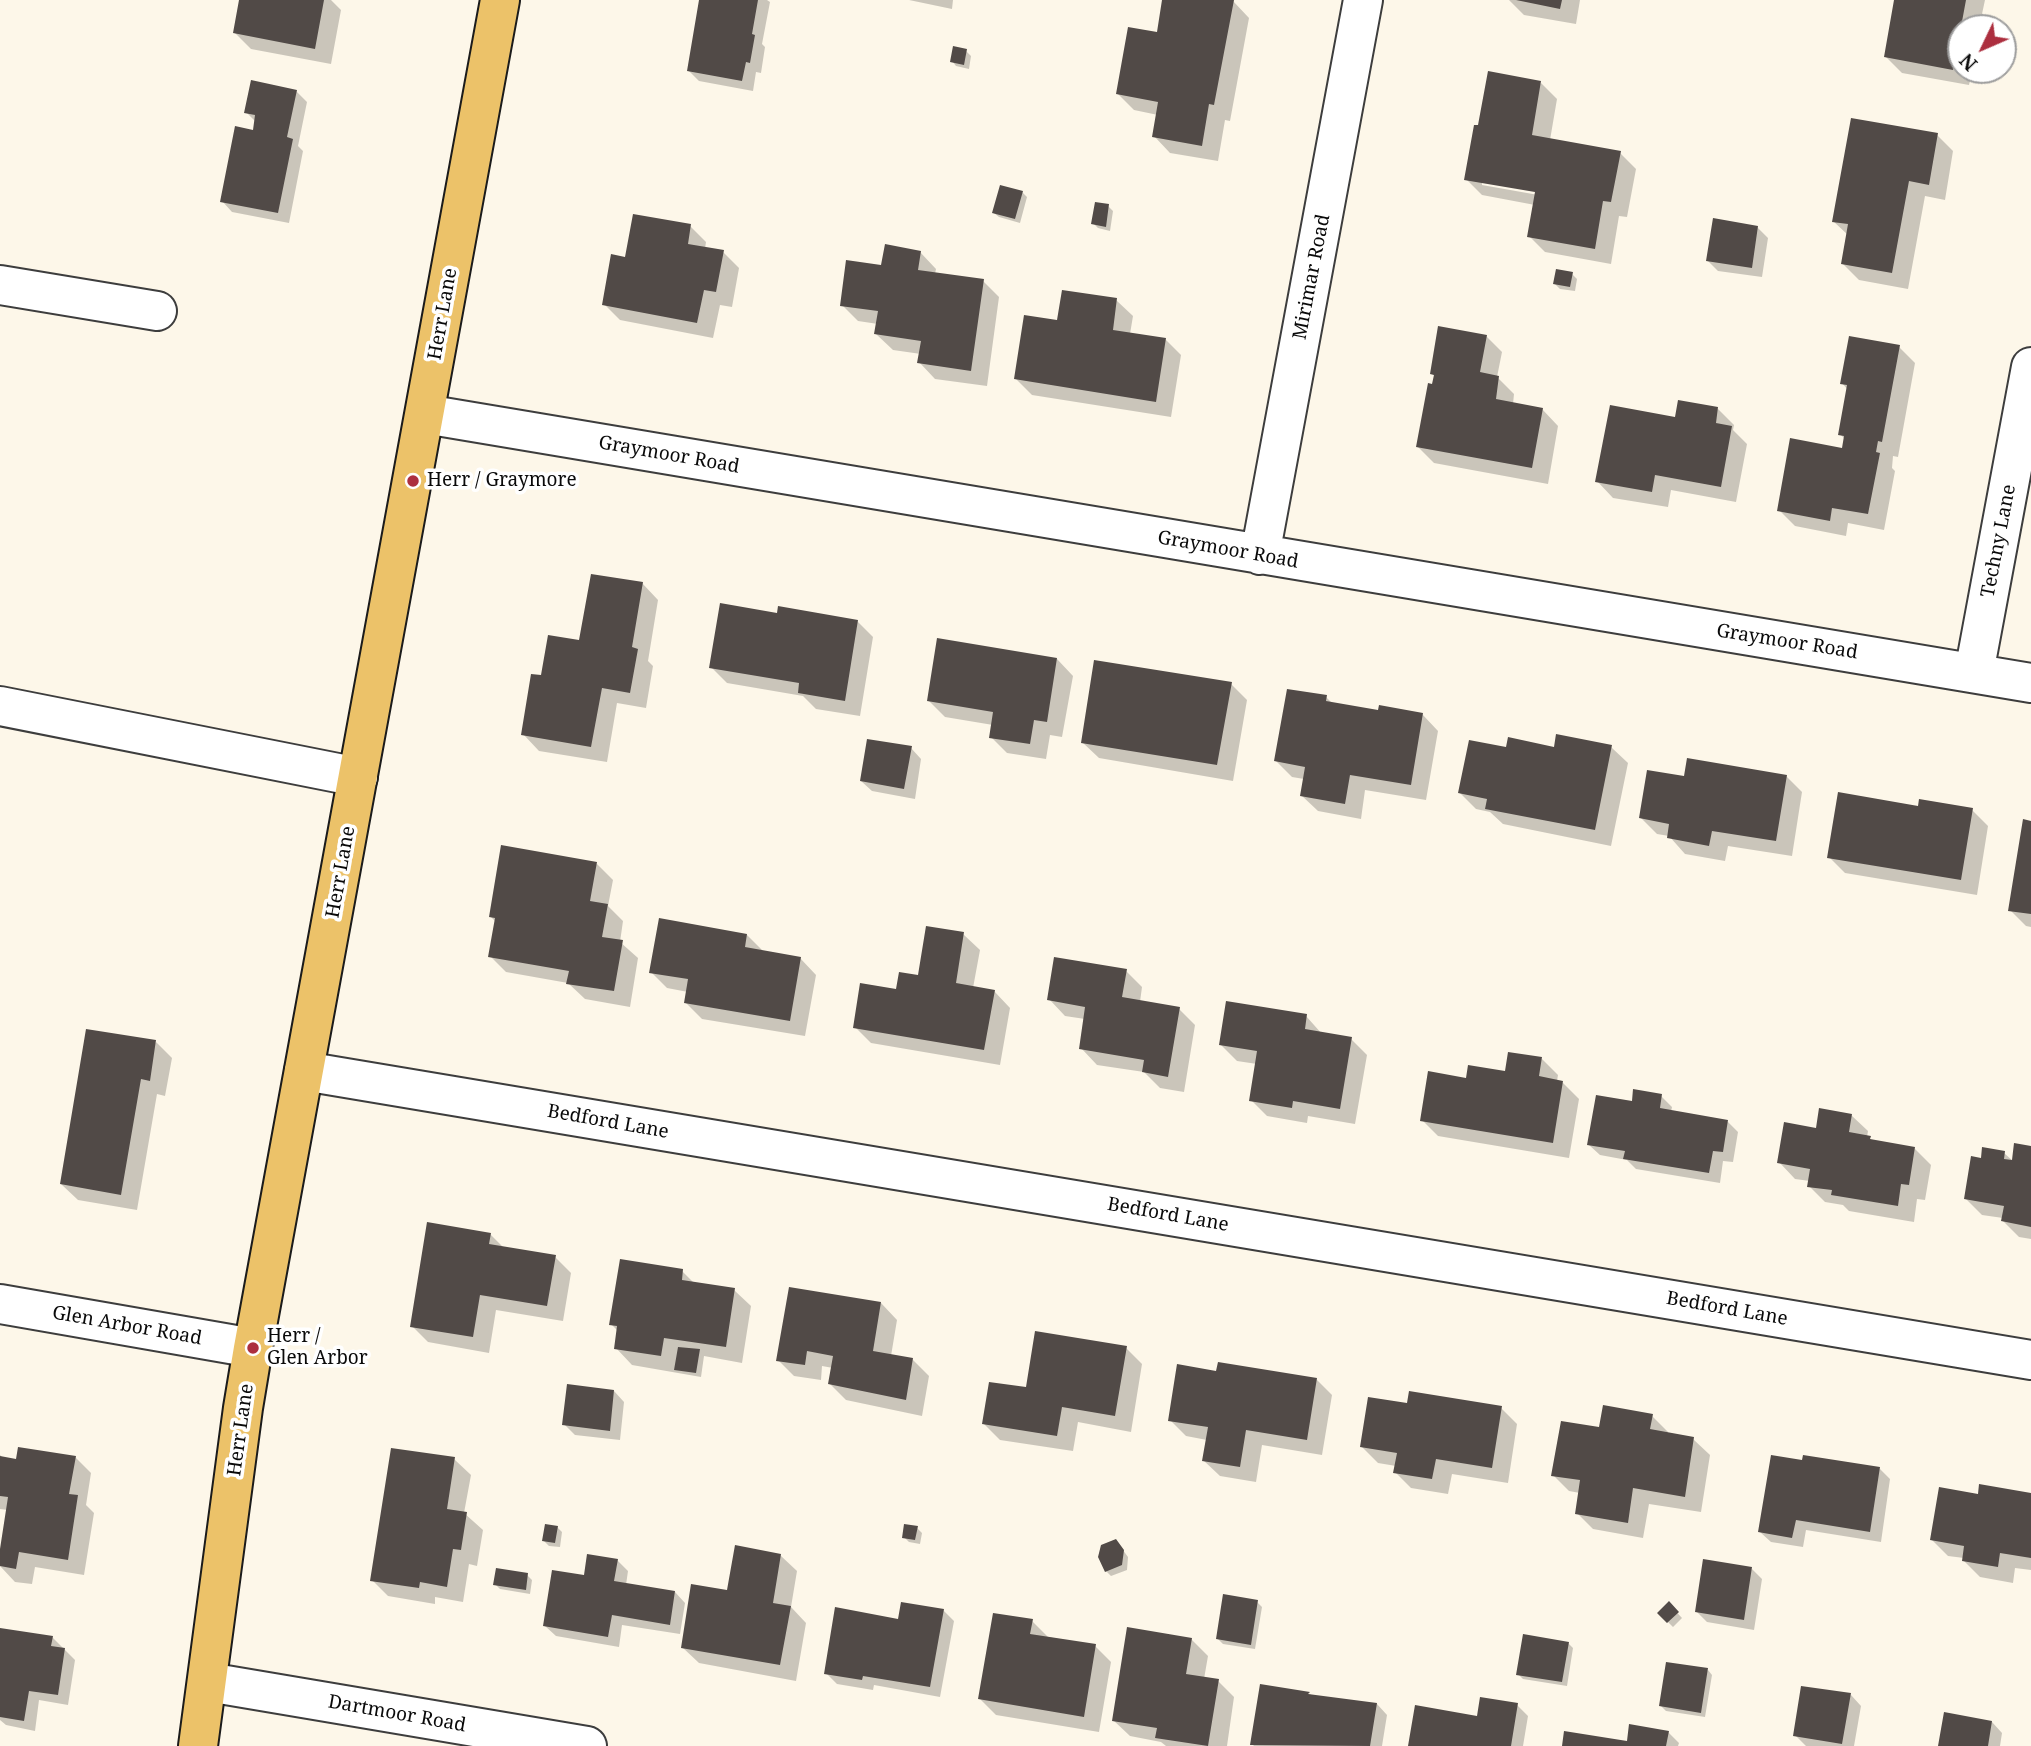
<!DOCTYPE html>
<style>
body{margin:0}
#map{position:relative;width:2031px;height:1746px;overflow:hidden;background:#fdf7e9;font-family:"Noto Serif",serif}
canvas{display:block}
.north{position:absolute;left:1947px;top:14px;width:70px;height:70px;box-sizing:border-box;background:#fff;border:2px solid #9d9d9d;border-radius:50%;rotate:226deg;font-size:19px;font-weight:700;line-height:28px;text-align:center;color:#0a0a0a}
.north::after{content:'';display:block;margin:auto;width:24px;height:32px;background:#ac2f3f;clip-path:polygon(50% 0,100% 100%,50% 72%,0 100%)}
</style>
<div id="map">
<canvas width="2031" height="1746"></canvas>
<div class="north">N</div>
</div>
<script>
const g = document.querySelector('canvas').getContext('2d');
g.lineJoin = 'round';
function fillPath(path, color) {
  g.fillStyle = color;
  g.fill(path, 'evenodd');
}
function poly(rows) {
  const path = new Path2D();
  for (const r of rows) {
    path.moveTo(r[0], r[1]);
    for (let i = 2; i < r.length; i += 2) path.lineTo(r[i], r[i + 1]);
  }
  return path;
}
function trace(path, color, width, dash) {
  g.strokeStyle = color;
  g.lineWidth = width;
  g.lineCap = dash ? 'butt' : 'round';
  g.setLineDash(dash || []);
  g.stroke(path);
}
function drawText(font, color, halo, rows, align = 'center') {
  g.font = font + ' "Noto Serif",serif';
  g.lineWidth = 7;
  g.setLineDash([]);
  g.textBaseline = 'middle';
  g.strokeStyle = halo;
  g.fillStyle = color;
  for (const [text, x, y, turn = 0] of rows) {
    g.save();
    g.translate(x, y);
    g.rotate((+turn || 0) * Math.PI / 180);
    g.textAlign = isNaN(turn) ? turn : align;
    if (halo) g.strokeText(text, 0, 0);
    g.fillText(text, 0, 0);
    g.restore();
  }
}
fillPath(poly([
 [241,0,331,0,341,10,331,64,251,49,235,33],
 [701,0,767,0,770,2,762,44,765,47,761,73,756,72,753,91,699,81,689,71],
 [909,0,953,0,952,9],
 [1164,0,1233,1,1249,18,1230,121,1225,120,1218,161,1170,153,1154,136,1158,115,1134,110,1118,94,1158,34],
 [1509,0,1580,0,1576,24,1524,15],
 [1896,0,1985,0,1979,28,1961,28,1961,70,1972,70,1969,85,1902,73,1886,57],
 [966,51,971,56,969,69,956,66,952,61],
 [1541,83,1557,99,1550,140,1620,153,1636,169,1627,217,1619,216,1611,264,1545,252,1529,236,1535,205,1482,195,1466,179],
 [1482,181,1544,192,1544,196,1482,185],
 [296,91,307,102,298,146,303,151,289,223,232,212,222,201,254,132,256,122,246,112],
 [1937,135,1953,151,1945,200,1925,196,1908,289,1859,280,1842,263,1848,235,1833,221],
 [1022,192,1027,197,1020,223,999,217,994,213],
 [1108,206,1113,211,1110,231,1098,228,1093,223],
 [690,226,706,242,705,249,723,252,739,268,732,307,720,305,713,338,620,320,604,304,627,259],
 [1757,227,1768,238,1762,277,1718,271,1708,261],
 [920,252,936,269,935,274,983,281,999,297,987,386,935,379,919,362,921,354,893,350,876,334,878,324,858,321,842,305],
 [1572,274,1577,279,1575,291,1560,289,1555,284],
 [1116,300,1133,316,1130,334,1165,339,1181,355,1171,417,1032,395,1016,379,1059,322],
 [1486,336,1502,352,1497,377,1514,394,1513,404,1542,409,1558,426,1548,484,1434,463,1418,447,1435,377,1432,373],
 [1899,347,1915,363,1898,457,1893,456,1892,468,1895,471,1884,530,1848,523,1846,536,1795,526,1779,510,1843,450,1845,439,1840,434,1848,390,1842,383],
 [1718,409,1734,425,1733,430,1747,444,1736,502,1671,490,1668,507,1613,498,1597,481,1676,419],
 [642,583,658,600,648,661,653,666,646,708,617,703,607,762,539,751,523,734,543,677],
 [778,615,857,621,873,637,860,716,816,709,803,696,727,683,711,667],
 [1057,659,1073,676,1062,737,1050,735,1046,759,1007,753,991,737,993,725,945,717,929,701],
 [1231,684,1247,700,1233,781,1099,758,1082,742],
 [1326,697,1333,704,1380,712,1422,714,1438,731,1426,800,1365,790,1361,819,1318,811,1301,795,1304,779,1292,777,1276,761],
 [1611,747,1628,763,1611,846,1503,824,1490,812,1476,809,1460,793,1508,749],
 [911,748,921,759,915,799,872,791,861,781],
 [1786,776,1802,792,1792,856,1728,846,1725,861,1685,854,1669,836,1657,834,1641,818,1686,778],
 [1919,808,1972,810,1988,826,1977,895,1845,873,1829,857],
 [2031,822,2031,927,2026,926,2010,910],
 [597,864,613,880,608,906,623,921,620,942,638,958,630,1007,585,999,568,983,506,972,490,956,496,922,491,917],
 [963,934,980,950,973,988,994,991,1010,1008,1000,1065,871,1043,855,1027,897,991,920,978],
 [747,935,764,952,800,958,816,975,805,1036,702,1019,686,1003,688,992,667,988,651,972],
 [1126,971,1142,987,1140,1002,1179,1009,1195,1025,1184,1092,1160,1088,1144,1072,1097,1065,1081,1048,1085,1019,1065,1016,1049,999],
 [1306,1016,1322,1034,1351,1039,1367,1055,1355,1124,1308,1116,1307,1123,1267,1116,1251,1100,1257,1064,1237,1061,1221,1045],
 [156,1042,172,1058,165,1096,157,1094,137,1210,78,1200,61,1184],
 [1542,1059,1558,1075,1557,1081,1563,1083,1579,1099,1569,1158,1438,1136,1422,1120,1467,1080,1506,1073],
 [1661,1096,1672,1107,1671,1112,1728,1122,1738,1132,1733,1162,1723,1161,1720,1183,1636,1169,1627,1160,1600,1155,1589,1145,1633,1103],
 [1851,1115,1868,1131,1867,1137,1874,1142,1914,1148,1931,1165,1925,1200,1917,1199,1914,1222,1849,1211,1843,1205,1825,1202,1809,1186,1810,1181,1795,1179,1779,1162,1817,1130],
 [2031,1148,2031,1239,2019,1237,2003,1221,2003,1218,1982,1215,1966,1199,1982,1160,2004,1153,2013,1161],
 [490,1234,504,1248,555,1257,571,1273,563,1321,496,1310,489,1353,428,1342,412,1326],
 [682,1271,695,1284,734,1290,751,1306,742,1363,704,1356,701,1377,632,1365,616,1348,618,1331,611,1324],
 [881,1303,897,1320,891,1356,912,1359,929,1376,922,1416,846,1400,830,1384,833,1368,822,1366,821,1380,794,1376,778,1360],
 [1126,1348,1142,1364,1131,1432,1078,1422,1073,1451,1000,1440,984,1424,1027,1389],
 [1217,1373,1316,1379,1332,1395,1322,1455,1262,1445,1256,1482,1220,1476,1203,1460,1207,1440,1186,1436,1170,1420],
 [614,1391,624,1402,620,1440,575,1435,564,1424],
 [1409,1405,1501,1408,1517,1424,1508,1483,1452,1474,1448,1494,1411,1488,1395,1472,1396,1466,1378,1463,1362,1447],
 [1652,1416,1668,1432,1668,1434,1693,1439,1710,1455,1701,1512,1649,1504,1643,1538,1593,1529,1577,1513,1580,1493,1569,1491,1553,1475,1600,1429],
 [0,1455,3,1458,17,1460,75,1457,91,1473,86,1505,94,1513,84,1575,35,1567,32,1584,15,1582,0,1566,8,1510,0,1509],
 [454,1459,471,1475,464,1513,483,1530,477,1566,469,1564,463,1602,435,1597,435,1604,388,1596,372,1580],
 [1880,1469,1890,1479,1881,1542,1806,1530,1803,1547,1771,1542,1760,1532],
 [2031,1494,2031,1570,2015,1568,2013,1583,1980,1577,1964,1561,1964,1558,1948,1556,1932,1540,1979,1496],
 [557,1527,562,1532,560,1547,549,1546,544,1541],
 [917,1528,922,1533,920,1544,909,1542,904,1537],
 [1120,1546,1128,1557,1127,1570,1111,1576,1106,1571],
 [780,1555,797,1571,791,1607,806,1623,796,1681,699,1663,682,1647,729,1592],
 [617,1560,628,1571,626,1585,675,1592,685,1603,680,1634,622,1625,619,1647,556,1636,545,1626,586,1577],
 [1752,1569,1762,1579,1754,1630,1707,1622,1697,1612],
 [527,1575,532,1580,530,1594,500,1589,495,1584],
 [1257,1602,1262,1607,1255,1649,1223,1644,1218,1639],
 [1669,1604,1682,1618,1673,1627,1659,1613],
 [943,1610,954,1621,940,1697,874,1685,873,1690,837,1684,826,1673,900,1621],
 [1032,1621,1048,1637,1095,1646,1111,1662,1099,1732,996,1715,980,1699],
 [0,1629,52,1637,75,1660,68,1705,39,1700,35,1731,6,1725,0,1720],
 [1191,1639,1208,1656,1204,1679,1218,1681,1234,1697,1227,1746,1166,1746,1161,1742,1130,1736,1113,1720],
 [1568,1643,1573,1648,1567,1686,1523,1679,1518,1674],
 [1708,1670,1712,1675,1705,1717,1666,1711,1661,1706],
 [1261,1686,1310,1694,1312,1696,1377,1704,1387,1715,1382,1746,1254,1746,1252,1744],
 [1851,1695,1861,1706,1854,1746,1806,1746,1795,1735],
 [1517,1705,1528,1716,1523,1746,1410,1746],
 [1992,1722,2002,1733,2000,1746,1940,1746],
 [1668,1732,1679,1743,1678,1746,1564,1746,1628,1743]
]), '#0003');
fillPath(poly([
 [239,0,324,0,315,49,233,33],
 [699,0,758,0,752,34,755,35,750,63,746,62,742,81,687,71],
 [1162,0,1234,0,1214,105,1209,104,1202,146,1152,137,1158,102,1116,94,1128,27,1157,32],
 [1516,0,1562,0,1560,9],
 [1894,0,1966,0,1953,70,1884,57],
 [953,46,967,49,964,65,950,62],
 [1488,71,1541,81,1532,135,1621,151,1611,202,1603,201,1595,249,1527,237,1535,192,1464,180,1474,125,1478,125],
 [251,80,297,90,287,137,293,139,278,213,220,202,235,126,253,130,255,115,244,113],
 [1851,118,1938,133,1929,185,1909,181,1892,273,1841,264,1848,224,1832,222],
 [1000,185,1023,191,1015,219,992,213],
 [1095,202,1109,204,1106,227,1091,224],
 [633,214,691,224,688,244,724,250,716,292,704,290,697,323,602,305,611,254,625,257],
 [1713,218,1758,226,1752,268,1706,261],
 [885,244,921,251,918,270,984,279,971,371,917,363,921,341,874,334,878,311,840,306,846,260,881,265],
 [1556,269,1573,272,1570,287,1553,284],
 [1062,290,1117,298,1113,330,1166,338,1156,402,1014,379,1024,315,1057,320],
 [1438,326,1487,335,1480,372,1499,376,1496,399,1543,408,1532,468,1416,447,1428,383,1432,384,1434,375,1430,374],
 [1849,336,1900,345,1882,442,1878,441,1876,452,1880,453,1868,514,1832,508,1830,521,1777,511,1790,438,1842,448,1844,436,1838,435,1847,385,1840,384],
 [1678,400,1718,407,1716,423,1732,426,1721,487,1655,475,1652,492,1595,482,1610,405,1675,417],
 [591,574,643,582,632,647,638,649,630,693,602,688,591,747,521,735,531,674,541,675,548,635,579,640],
 [720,603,777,613,778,606,858,620,845,701,798,693,799,683,709,668],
 [937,638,1057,658,1047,722,1034,720,1030,744,989,738,993,712,927,701],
 [1094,660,1232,682,1217,765,1081,743],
 [1287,689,1327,695,1326,701,1378,710,1379,705,1423,713,1411,785,1350,775,1345,804,1300,796,1305,767,1274,761],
 [1556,734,1612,745,1595,830,1485,809,1487,799,1458,793,1469,740,1506,747,1508,737,1554,747],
 [867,739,912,746,904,789,860,781],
 [1687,758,1787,775,1776,841,1712,831,1709,846,1667,838,1669,824,1639,818,1647,770,1684,776],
 [1838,792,1918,806,1919,799,1973,808,1961,880,1827,858],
 [2023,819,2031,821,2031,914,2008,911],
 [501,845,597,862,590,901,608,904,602,937,623,940,614,991,566,984,569,971,488,957,495,918,489,917],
 [659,918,747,934,745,947,801,957,790,1021,684,1003,688,979,649,973],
 [926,926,964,932,956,983,995,990,984,1050,853,1028,860,983,896,989,899,972,918,975],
 [1054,957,1127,969,1122,997,1180,1007,1168,1077,1142,1072,1144,1060,1079,1049,1085,1007,1047,1000],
 [1226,1001,1307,1014,1305,1029,1352,1037,1340,1109,1293,1101,1292,1108,1249,1101,1257,1051,1219,1045],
 [86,1029,156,1040,150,1081,141,1079,121,1195,60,1184],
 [1508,1052,1542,1057,1539,1076,1563,1081,1553,1143,1420,1121,1428,1071,1466,1078,1468,1065,1505,1071],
 [1633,1089,1662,1094,1660,1108,1728,1120,1723,1152,1713,1151,1709,1173,1623,1159,1625,1151,1587,1145,1596,1095,1632,1101],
 [1819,1108,1852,1114,1849,1132,1871,1136,1870,1139,1915,1147,1909,1185,1901,1184,1898,1206,1831,1195,1832,1190,1807,1187,1810,1169,1777,1163,1784,1122,1816,1128],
 [2014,1143,2031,1146,2031,1227,2001,1221,2004,1206,1964,1199,1971,1156,1981,1158,1982,1147,2005,1151,2004,1159,2012,1160],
 [427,1222,491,1233,489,1244,556,1255,547,1306,480,1295,473,1337,410,1327],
 [620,1259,683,1269,682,1280,735,1288,726,1347,664,1338,661,1356,614,1349,617,1326,609,1325],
 [789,1287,881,1302,873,1351,913,1358,906,1400,828,1384,833,1356,807,1351,805,1365,776,1361],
 [1035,1331,1127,1346,1115,1416,1062,1407,1057,1436,982,1424,989,1382,1026,1387],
 [678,1347,700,1349,696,1373,674,1370],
 [1218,1362,1317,1378,1307,1440,1246,1430,1240,1467,1202,1461,1208,1427,1168,1421,1177,1364,1216,1371],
 [567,1384,614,1390,610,1431,562,1425],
 [1409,1391,1502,1406,1492,1468,1436,1459,1432,1479,1393,1473,1397,1453,1360,1447,1368,1397,1407,1403],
 [1603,1405,1653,1414,1650,1429,1694,1437,1685,1497,1633,1488,1628,1523,1575,1514,1580,1480,1551,1476,1561,1421,1599,1427],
 [18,1447,76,1456,69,1494,78,1495,68,1560,19,1552,16,1569,0,1566,0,1549,8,1497,0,1496,0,1456,16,1459],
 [391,1448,455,1457,447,1509,467,1512,461,1550,453,1549,447,1587,420,1582,419,1588,370,1581],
 [1771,1455,1802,1460,1803,1455,1880,1467,1870,1532,1796,1520,1792,1538,1758,1532],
 [1979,1484,2031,1493,2031,1558,2000,1553,1998,1567,1962,1561,1964,1546,1930,1540,1939,1487,1978,1494],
 [545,1524,558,1526,555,1543,542,1541],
 [904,1524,918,1526,915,1540,902,1538],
 [1116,1539,1124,1550,1122,1565,1105,1572,1098,1557,1101,1545],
 [735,1545,781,1554,773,1603,791,1606,780,1665,681,1648,691,1584,727,1590],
 [587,1554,618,1559,614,1581,675,1591,670,1625,612,1615,608,1637,543,1626,552,1570,584,1575],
 [1703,1559,1752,1567,1744,1620,1695,1612],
 [496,1568,528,1573,526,1590,493,1585],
 [1223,1594,1258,1600,1251,1645,1216,1639],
 [1669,1601,1679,1612,1667,1623,1657,1613],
 [901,1602,944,1609,930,1687,863,1676,862,1680,824,1674,835,1607,898,1619],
 [993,1613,1033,1619,1030,1634,1096,1644,1084,1717,978,1699],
 [1127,1627,1192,1638,1186,1674,1219,1679,1208,1746,1155,1738,1157,1728,1112,1721],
 [0,1628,53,1636,51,1646,65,1648,58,1695,29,1691,24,1721,0,1717],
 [1523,1634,1569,1642,1562,1682,1516,1675],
 [1666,1662,1708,1668,1701,1713,1659,1706],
 [1260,1684,1310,1692,1308,1694,1377,1703,1370,1746,1250,1745],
 [1801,1686,1851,1693,1842,1744,1793,1736],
 [1480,1697,1518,1703,1511,1746,1408,1746,1415,1705,1477,1716],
 [1944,1712,1992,1721,1988,1746,1938,1746],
 [1629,1724,1669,1731,1666,1746,1562,1746,1564,1731,1627,1741]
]), '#514a47');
const minor = poly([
 [0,285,157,311],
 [425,414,2031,683],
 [1260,555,1363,0],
 [1974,673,2031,367],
 [0,706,358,777],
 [304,1071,2031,1360],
 [0,1304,253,1348],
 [208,1682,587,1746]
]);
const major = poly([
 [198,1746,243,1408,253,1348,500,0]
]);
trace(minor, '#3d3d3d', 42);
trace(major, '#1b1b1b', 42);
trace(minor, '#fff', 38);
trace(major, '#ecc269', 38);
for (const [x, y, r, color] of [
 [413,481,7,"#ac2f3f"],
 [253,1348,7,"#ac2f3f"]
]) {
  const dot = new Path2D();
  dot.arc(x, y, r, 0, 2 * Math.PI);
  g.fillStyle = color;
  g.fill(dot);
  trace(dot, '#fff', 2.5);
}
drawText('19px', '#0a0a0a', '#fff', [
 ["Mirimar Road",1312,277,-79],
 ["Herr Lane",443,314,-80],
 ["Graymoor Road",669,455,10],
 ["Techny Lane",1999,541,-79],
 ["Graymoor Road",1228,550,10],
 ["Graymoor Road",1787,642,9],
 ["Herr Lane",341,872,-80],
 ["Bedford Lane",608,1122,10],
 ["Bedford Lane",1168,1215,10],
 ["Bedford Lane",1727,1309,10],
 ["Glen Arbor Road",127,1326,10],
 ["Herr Lane",241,1430,-82],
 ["Dartmoor Road",397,1714,10]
]);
drawText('19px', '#0a0a0a', '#fff', [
 ["Herr / Graymore",427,481],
 ["Herr /",267,1337],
 ["Glen Arbor",267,1359]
], 'left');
</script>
